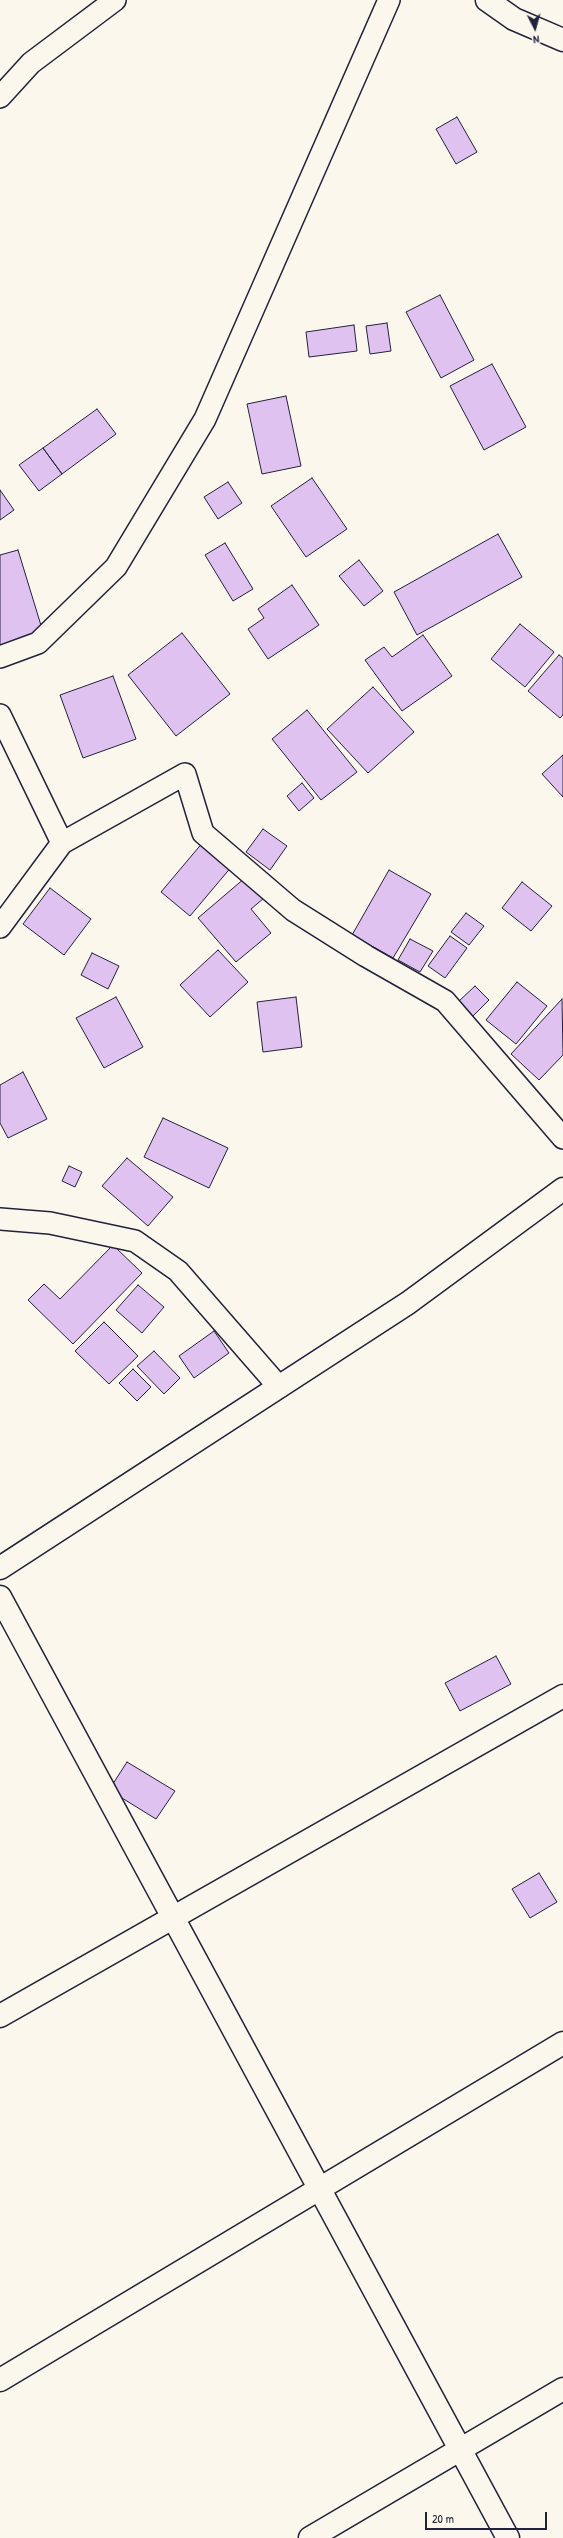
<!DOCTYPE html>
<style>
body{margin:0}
#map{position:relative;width:563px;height:2538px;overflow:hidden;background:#fbf7ec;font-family:"Patrick Hand",sans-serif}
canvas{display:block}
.north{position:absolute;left:515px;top:8px;width:40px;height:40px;-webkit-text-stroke:3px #fbf7ec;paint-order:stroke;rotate:174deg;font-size:11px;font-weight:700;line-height:16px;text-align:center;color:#22223b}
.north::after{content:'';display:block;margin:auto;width:14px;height:18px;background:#22223b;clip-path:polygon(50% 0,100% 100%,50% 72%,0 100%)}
.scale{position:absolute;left:425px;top:2512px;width:122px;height:18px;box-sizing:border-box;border:2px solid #22223b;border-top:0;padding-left:5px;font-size:12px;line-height:14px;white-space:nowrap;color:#22223b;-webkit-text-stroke:3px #fbf7ec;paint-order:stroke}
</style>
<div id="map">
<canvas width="563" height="2538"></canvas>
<div class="north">N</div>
<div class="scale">20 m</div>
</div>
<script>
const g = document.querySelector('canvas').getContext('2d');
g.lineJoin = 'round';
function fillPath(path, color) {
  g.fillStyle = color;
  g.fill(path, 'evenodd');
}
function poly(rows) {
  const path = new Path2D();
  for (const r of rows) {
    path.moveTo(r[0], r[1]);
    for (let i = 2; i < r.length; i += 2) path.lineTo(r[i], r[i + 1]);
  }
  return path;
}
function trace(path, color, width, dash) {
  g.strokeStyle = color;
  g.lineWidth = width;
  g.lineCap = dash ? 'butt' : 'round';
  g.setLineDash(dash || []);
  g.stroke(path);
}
const building = poly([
 [457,117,477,152,456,164,436,129,457,117],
 [440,295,474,360,441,378,406,312,440,295],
 [387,323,391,351,370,354,366,326,387,323],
 [354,325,357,351,309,357,306,332,354,325],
 [492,364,526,427,484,450,450,386,492,364],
 [286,396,301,466,262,474,247,404,286,396],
 [97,409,116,434,62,474,43,448,97,409],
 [43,448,62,474,39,491,19,465,43,448],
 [312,478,347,529,306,557,271,506,312,478],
 [228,482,242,503,218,519,204,497,228,482],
 [0,490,14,510,0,520,0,490],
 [498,534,522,577,417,635,394,592,498,534],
 [225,543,253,589,233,601,205,555,225,543],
 [18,550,43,632,0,645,0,555,18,550],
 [359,560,383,591,364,606,339,576,359,560],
 [292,585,319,625,268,659,248,629,264,618,258,609,292,585],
 [520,624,554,652,525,687,491,659,520,624],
 [182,633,230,694,176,736,128,675,182,633],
 [423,635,452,676,402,711,365,660,384,647,392,657,423,635],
 [559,655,563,658,563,715,560,718,528,691,559,655],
 [113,676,136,739,83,758,60,695,113,676],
 [373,687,414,732,368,773,327,729,373,687],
 [307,710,357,772,321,800,272,739,307,710],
 [563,755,563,797,542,774,563,755],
 [302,783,314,798,299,811,287,796,302,783],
 [263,829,287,846,270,870,246,852,263,829],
 [209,835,238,859,190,916,161,892,209,835],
 [389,870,431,894,393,958,352,935,389,870],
 [252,872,270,893,251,909,271,933,236,962,198,918,252,872],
 [522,882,552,906,531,931,502,908,522,882],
 [50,888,91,919,64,955,23,924,50,888],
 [466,913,484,926,469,945,451,932,466,913],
 [450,936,467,948,445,978,428,966,450,936],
 [410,939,433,951,420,972,398,960,410,939],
 [218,950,248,982,210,1017,180,985,218,950],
 [92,953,119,966,108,989,81,975,92,953],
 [517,982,547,1006,516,1044,486,1020,517,982],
 [475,986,489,1000,472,1017,458,1002,475,986],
 [116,997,143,1047,104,1068,76,1018,116,997],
 [296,997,302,1047,263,1052,257,1002,296,997],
 [562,999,563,1055,539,1080,511,1054,562,999],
 [23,1072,47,1119,8,1138,0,1123,0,1085,23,1072],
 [163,1118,228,1148,209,1188,144,1157,163,1118],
 [127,1158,173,1197,148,1226,102,1186,127,1158],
 [69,1166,82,1172,75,1187,62,1181,69,1166],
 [113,1245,142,1273,73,1344,28,1300,44,1284,60,1299,113,1245],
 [138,1285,164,1307,142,1333,116,1310,138,1285],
 [104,1322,138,1356,109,1384,75,1351,104,1322],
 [214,1331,229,1353,194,1378,179,1356,214,1331],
 [154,1351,180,1378,164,1394,137,1366,154,1351],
 [133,1369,151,1387,137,1401,119,1383,133,1369],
 [496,1656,511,1684,460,1711,445,1683,496,1656],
 [127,1762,175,1791,156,1819,109,1790,127,1762],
 [539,1873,557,1902,530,1918,512,1889,539,1873]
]);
fillPath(building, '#e0c2f0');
trace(building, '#22223b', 1);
const service = poly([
 [0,97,31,63,115,0],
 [0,657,38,643,116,567,205,419,389,0],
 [0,715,62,843],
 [0,927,62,843,185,774,203,833,293,910,366,956,445,1001,563,1138],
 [0,1219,50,1223,135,1241,178,1271,279,1387]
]);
const minor = poly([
 [487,0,514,19,563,40],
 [0,1568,408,1303,563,1189],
 [0,1597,508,2538],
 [0,2016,563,1696],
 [0,2380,563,2043],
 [310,2538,563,2389]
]);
trace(service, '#22223b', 24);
trace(minor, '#22223b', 25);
trace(service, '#fbf7ec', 21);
trace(minor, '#fbf7ec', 22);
</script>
